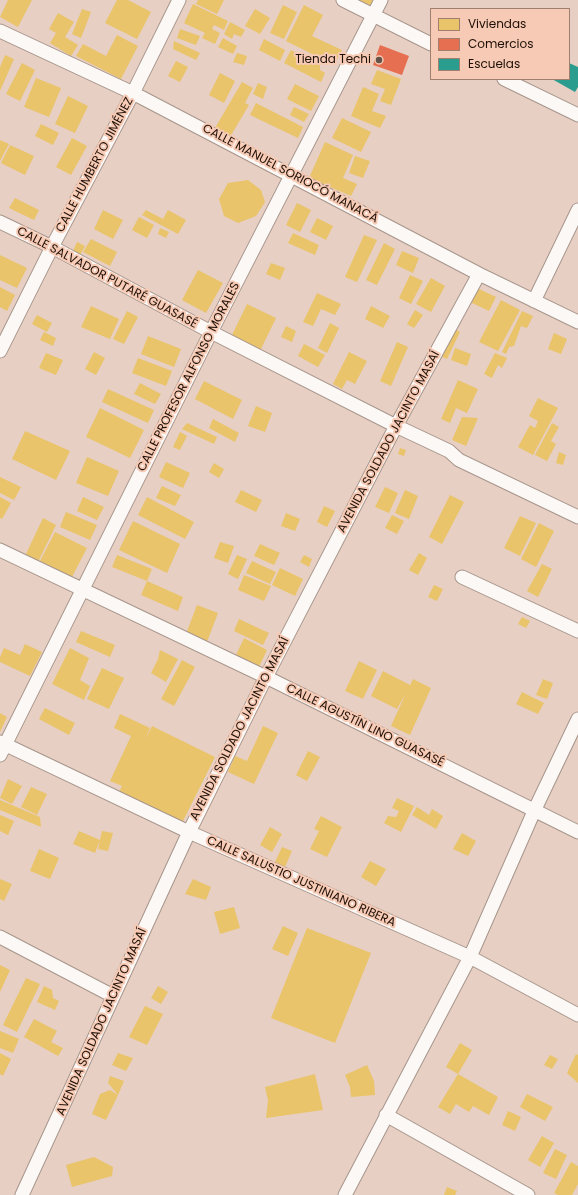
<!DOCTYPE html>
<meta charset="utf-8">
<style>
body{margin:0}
#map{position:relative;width:578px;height:1195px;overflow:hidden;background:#e7cfc3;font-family:Poppins,sans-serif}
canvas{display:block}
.legend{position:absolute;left:430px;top:8px;width:140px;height:72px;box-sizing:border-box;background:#f6cab4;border:1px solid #a07f6f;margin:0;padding:5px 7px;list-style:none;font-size:12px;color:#1e0f07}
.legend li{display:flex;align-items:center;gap:8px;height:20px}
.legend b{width:20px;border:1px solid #a07f6f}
</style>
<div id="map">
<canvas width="578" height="1195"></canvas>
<ul class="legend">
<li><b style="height:11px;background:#e9c46a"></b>Viviendas</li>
<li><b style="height:11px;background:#e76f51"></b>Comercios</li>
<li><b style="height:11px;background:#2a9d8f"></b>Escuelas</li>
</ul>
</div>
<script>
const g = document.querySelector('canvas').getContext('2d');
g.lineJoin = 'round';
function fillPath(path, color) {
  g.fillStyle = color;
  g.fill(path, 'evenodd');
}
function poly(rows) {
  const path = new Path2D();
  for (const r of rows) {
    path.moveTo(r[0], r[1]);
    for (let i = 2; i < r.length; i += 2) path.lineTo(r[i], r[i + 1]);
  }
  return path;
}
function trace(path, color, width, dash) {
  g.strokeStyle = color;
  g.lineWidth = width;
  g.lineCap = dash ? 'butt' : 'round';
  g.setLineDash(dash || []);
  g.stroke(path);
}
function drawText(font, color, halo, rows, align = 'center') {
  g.font = font + ' Poppins,sans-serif';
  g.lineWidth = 4;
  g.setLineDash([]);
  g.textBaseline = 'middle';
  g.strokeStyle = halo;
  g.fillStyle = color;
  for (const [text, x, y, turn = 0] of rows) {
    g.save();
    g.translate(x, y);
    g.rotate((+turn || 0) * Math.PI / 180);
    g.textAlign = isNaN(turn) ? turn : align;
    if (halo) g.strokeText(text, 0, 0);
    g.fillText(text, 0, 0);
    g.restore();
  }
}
fillPath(poly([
 [8,0,32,0,18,27,0,17],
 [117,0,128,0,151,12,137,39,105,23],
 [198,0,224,0,217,14,196,4],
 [351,0,378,0,372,10],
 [193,4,228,21,224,30,214,25,212,29,220,33,215,44,202,38,205,33,184,23],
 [283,5,297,12,284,39,270,33],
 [304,5,323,15,312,36,342,50,334,65,286,41],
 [82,9,91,12,81,38,72,34],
 [255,9,270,18,260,34,245,26],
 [58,13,74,22,65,37,78,45,71,56,50,43,56,33,49,29],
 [230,22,245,30,241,37,234,34,232,39,224,34],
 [180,29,200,36,196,45,177,38],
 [117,35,138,46,121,79,76,56,83,44,106,56],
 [223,38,237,46,233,54,218,47],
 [264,39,285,50,280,61,259,50],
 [174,41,200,53,196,60,173,49],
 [291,50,320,65,320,70,325,73,321,82,284,63],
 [237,53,247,56,244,65,233,62],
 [5,55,14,59,0,91,0,67],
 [176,61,188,67,180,82,168,76],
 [22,63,35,70,20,101,6,94],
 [377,70,401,79,391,105,380,101,385,89,371,84],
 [220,73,235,81,224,103,209,95],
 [36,78,61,88,49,117,24,107],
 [242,82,253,88,245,103,249,105,230,137,215,128],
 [258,83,267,87,263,99,253,94],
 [295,84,319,96,311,111,287,99],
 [363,87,379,94,372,111,386,116,380,128,351,116],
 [68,96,88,106,75,133,55,124],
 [256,103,303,127,298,138,250,115],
 [294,107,309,114,304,122,290,115],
 [342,118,371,132,361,152,332,138],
 [41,124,59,133,53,145,35,136],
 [72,138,87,146,71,175,56,167],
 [0,140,9,144,0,161],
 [325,142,353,155,343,178,357,184,351,196,309,178],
 [10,145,34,156,25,175,1,163],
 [355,156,370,161,363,178,349,173],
 [248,180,261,190,265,202,256,216,238,223,224,216,219,199,228,183],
 [15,198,39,210,34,220,9,208],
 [297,203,311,210,300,232,286,225],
 [103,210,123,220,113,239,94,229],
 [146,210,163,219,168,210,186,220,178,234,142,215],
 [139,217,154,225,147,238,132,230],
 [317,218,333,226,326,240,310,232],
 [160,228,169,232,166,238,158,234],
 [293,233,319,245,315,255,288,243],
 [364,235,377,240,357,282,345,277],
 [91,239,117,252,110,266,83,252],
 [77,242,85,246,79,257,72,253],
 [384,243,395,249,377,285,366,280],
 [402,251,419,258,413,273,396,265],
 [0,255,27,268,17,288,0,280],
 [271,263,285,268,280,280,266,274],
 [198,270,223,283,206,313,182,300],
 [410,275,423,281,411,304,399,298],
 [431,278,445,286,431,312,416,304],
 [0,287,15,295,7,311,0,307],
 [477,288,496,297,489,311,470,302],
 [317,293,341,304,335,315,321,309,313,326,303,322],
 [501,300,520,310,498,351,479,342],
 [247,304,276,318,260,351,231,337],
 [91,306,119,319,110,339,81,327],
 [371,306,390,316,383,328,365,319],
 [415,310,423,315,414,328,407,324],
 [127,311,138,317,124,344,113,339],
 [522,311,533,316,527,328,521,326,514,346,509,347,506,354,502,352],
 [37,315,52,323,47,332,32,324],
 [330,323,339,328,327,353,318,348],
 [286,326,296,331,292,342,281,337],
 [453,328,460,332,447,359,440,356],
 [44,332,56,338,53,346,40,340],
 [554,333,567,339,561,354,548,349],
 [148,336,181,349,174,367,141,354],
 [397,342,408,347,391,386,380,381],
 [304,344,325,355,318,367,298,356],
 [455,348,471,354,467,366,451,360],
 [94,352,105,358,96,375,85,369],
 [349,352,367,361,355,384,347,380,342,389,333,384],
 [46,353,63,360,56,375,39,368],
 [495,353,507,358,502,368,498,365,492,378,484,374],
 [138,358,172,371,166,386,132,373],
 [458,380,478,389,467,413,456,408,450,423,441,419],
 [204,381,242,400,233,419,195,399],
 [140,383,161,394,155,404,134,394],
 [108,389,154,410,148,423,102,402],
 [538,398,558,408,533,455,518,447,530,425,535,428,538,421,529,416],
 [256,406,272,413,265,432,248,426],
 [100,408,144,430,130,458,86,437],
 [462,417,478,418,466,446,452,440],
 [213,419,239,433,235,442,209,428],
 [187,423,217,437,214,444,182,429],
 [552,423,559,427,551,441,556,444,547,461,535,455],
 [25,431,70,451,56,480,12,459],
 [180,432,187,436,180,450,173,447],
 [400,448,406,450,404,456,398,454],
 [559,452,566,455,563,465,556,463],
 [87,457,119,471,108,496,76,483],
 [166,462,190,473,183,488,159,477],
 [214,463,224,469,219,478,209,472],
 [0,477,21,487,14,500,0,493],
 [162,486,181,495,175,506,156,498],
 [385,487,398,493,389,513,375,507],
 [241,490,262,500,256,512,235,502],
 [405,490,418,496,409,519,395,513],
 [450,495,464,502,442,544,429,537],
 [0,497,11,503,2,519,0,518],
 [83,497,104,507,97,520,77,511],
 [147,497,194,522,185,539,138,515],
 [324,506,335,511,327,527,317,522],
 [66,512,97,525,90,540,60,527],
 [286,513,300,519,295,531,281,526],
 [392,515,404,521,397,534,385,528],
 [520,516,536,523,520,556,504,548],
 [43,518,56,525,38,562,25,556],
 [133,521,180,544,167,573,119,550],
 [539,523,554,531,536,567,521,559],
 [55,532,87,548,72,577,40,561],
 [220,542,234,546,228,563,214,558],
 [260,544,280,553,274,565,254,556],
 [419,553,427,558,418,575,409,570],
 [117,555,152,569,147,581,183,597,178,611,141,595,147,581,112,567],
 [237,555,247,559,238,579,228,574],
 [304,555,312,559,309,567,300,562],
 [252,561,276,572,270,584,246,573],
 [542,564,552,569,538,597,527,591],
 [280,568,303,579,295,596,272,585],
 [244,575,271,586,264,601,238,590],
 [434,585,443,589,437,601,428,597],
 [197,605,218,613,207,642,186,634],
 [522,617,530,621,526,628,518,624],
 [239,619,269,633,263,645,234,631],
 [81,631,115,645,110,657,76,642],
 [244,638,267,650,259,667,236,655],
 [25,644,42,652,30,676,0,662,0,657,4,648,20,655],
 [70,648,89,658,80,680,90,686,84,700,52,684],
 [160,650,178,659,166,682,151,673,158,659],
 [182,660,195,667,174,706,161,699],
 [359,661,377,670,363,699,345,691],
 [102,668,124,678,109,709,87,699],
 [383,671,410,685,413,679,431,688,410,735,391,726,406,693,397,709,371,696],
 [543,679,553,683,547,699,536,695],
 [522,692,544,703,538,714,516,704],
 [45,708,75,723,69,735,39,719],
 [0,713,7,717,0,732],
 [120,714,150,728,145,740,152,726,215,757,180,827,117,796,122,786,110,781,131,736,114,728],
 [263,726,278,733,254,784,228,772,235,756,247,761],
 [308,751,320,757,307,781,296,775],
 [8,779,22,786,12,804,0,798],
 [31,787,47,794,37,815,21,807],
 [397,798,414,806,401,832,384,823,388,816,396,817,399,811,392,808],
 [0,800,40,817,41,827,0,810],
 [417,807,429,815,432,809,443,816,436,829,412,815],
 [0,815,14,821,8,835,0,831],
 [321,816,342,827,327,857,310,849,319,831,314,829],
 [270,827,282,834,272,852,260,845],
 [79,831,100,840,95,853,73,844],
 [102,831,113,833,108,851,98,849],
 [462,833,476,841,468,856,453,849],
 [282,847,292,851,285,867,275,862],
 [39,849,59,858,50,879,30,871],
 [370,861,386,869,376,886,361,877],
 [0,879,12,884,4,901,0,899],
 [193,879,211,887,206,900,185,894],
 [234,907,240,928,220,934,214,912],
 [283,926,298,933,288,956,272,949],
 [307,928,371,953,335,1043,271,1018],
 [0,965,10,970,0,992],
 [26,978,40,984,17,1032,3,1025],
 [44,986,52,990,53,998,59,1001,55,1010,37,1002],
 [158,986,168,992,161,1004,151,998],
 [145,1006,163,1014,147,1045,129,1037],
 [34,1019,57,1031,51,1042,63,1048,58,1056,24,1037],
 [0,1031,19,1039,13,1053,0,1048],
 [460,1043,472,1050,458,1074,446,1067],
 [0,1053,11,1059,3,1076,0,1074],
 [118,1053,133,1058,126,1071,112,1065],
 [576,1054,578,1055,578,1083,567,1073],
 [550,1055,558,1059,552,1069,544,1065],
 [367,1065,374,1081,375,1095,351,1097,350,1087,345,1075],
 [315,1074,323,1110,266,1118,268,1100,265,1087],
 [458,1074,498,1097,489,1115,473,1106,469,1112,456,1104,450,1114,438,1107],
 [110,1076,124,1081,118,1095,108,1083],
 [110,1090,118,1095,106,1120,92,1114,100,1094],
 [527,1094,553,1107,545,1121,520,1107],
 [508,1111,521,1117,515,1131,502,1125],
 [542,1136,554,1143,540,1167,528,1160],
 [555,1149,567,1155,556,1179,543,1173],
 [94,1157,113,1167,112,1176,72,1187,66,1165],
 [571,1162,578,1166,578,1184,572,1195,558,1195,554,1193],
 [447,1187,457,1191,455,1195,444,1195]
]), '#e9c46a');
fillPath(poly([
 [380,45,409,56,402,75,373,65]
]), '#e76f51');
fillPath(poly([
 [569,63,578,67,578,87,575,92,552,79,569,79]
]), '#2a9d8f');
const minor = poly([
 [343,0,431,44],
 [0,31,133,93,479,274,578,322],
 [504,79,578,115],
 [0,222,52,247,211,332,396,426,449,451,459,460,578,517],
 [534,301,578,210],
 [0,351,52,247,133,93,179,0],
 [0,550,266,677,578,832],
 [462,577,578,631],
 [0,742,189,832,470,957,578,1015],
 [0,755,211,332,381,0],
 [0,937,113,996],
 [386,1115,528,1195],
 [22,1195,189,832,266,677,396,426,479,274],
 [345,1195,470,957,535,809,578,719]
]);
trace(minor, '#a7958b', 15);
trace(minor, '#fbf8f6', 13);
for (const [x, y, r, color] of [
 [379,60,4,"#645249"]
]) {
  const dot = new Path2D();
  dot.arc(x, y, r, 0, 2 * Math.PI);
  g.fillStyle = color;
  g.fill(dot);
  trace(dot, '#f6cab4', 1.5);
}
drawText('12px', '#1e0f07', '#f6cab4', [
 ["Tienda Techi",371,60]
], 'right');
drawText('12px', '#1e0f07', '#f6cab4', [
 ["CALLE HUMBERTO JIMÉNEZ",95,165,-62],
 ["CALLE MANUEL SORIOCÓ MANACÁ",290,174,28],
 ["CALLE SALVADOR PUTARÉ GUASASÉ",107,278,28],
 ["CALLE PROFESOR ALFONSO MORALES",189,377,-63],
 ["AVENIDA SOLDADO JACINTO MASAÍ",389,442,-62],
 ["CALLE AGUSTÍN LINO GUASASÉ",365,726,26],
 ["AVENIDA SOLDADO JACINTO MASAÍ",240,729,-63],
 ["CALLE SALUSTIO JUSTINIANO RIBERA",301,882,24],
 ["AVENIDA SOLDADO JACINTO MASAÍ",102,1022,-66]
]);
</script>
